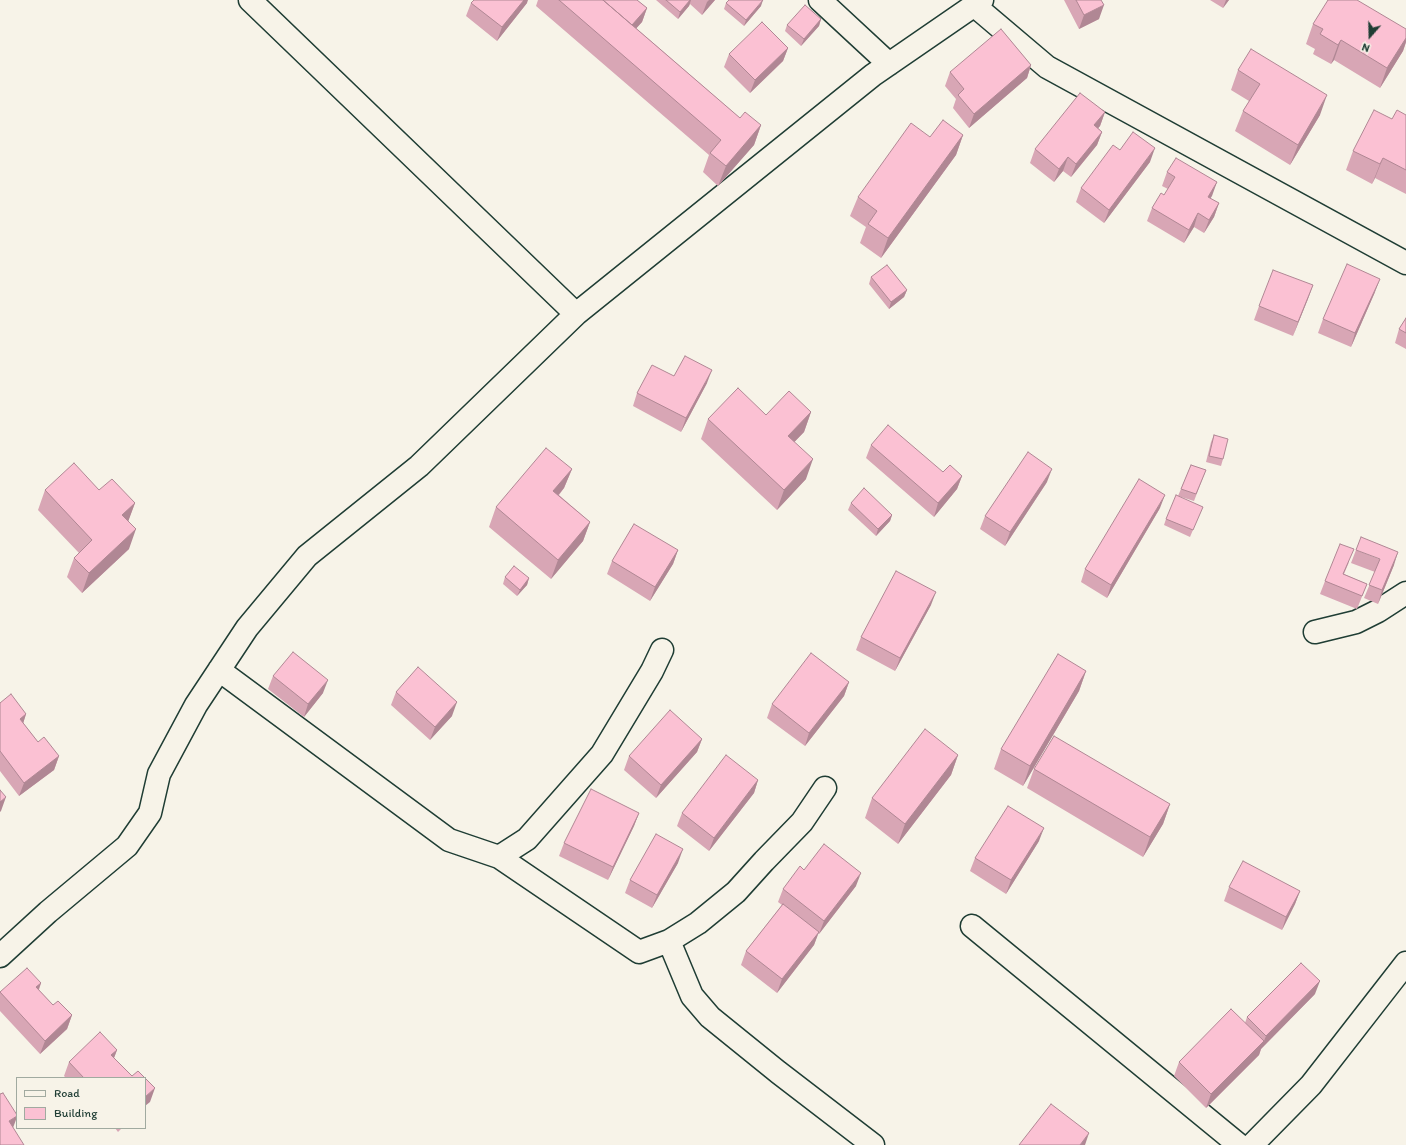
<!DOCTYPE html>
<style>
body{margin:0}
#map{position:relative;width:1406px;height:1145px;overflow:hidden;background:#f7f3e8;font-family:Itim,sans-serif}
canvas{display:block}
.legend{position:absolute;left:16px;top:1077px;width:130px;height:52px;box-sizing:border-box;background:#f7f3e8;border:1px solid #a1aaa0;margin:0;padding:5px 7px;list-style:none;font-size:12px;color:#1f3d34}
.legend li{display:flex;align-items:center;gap:8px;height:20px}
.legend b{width:20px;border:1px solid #a1aaa0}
.north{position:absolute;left:1350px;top:16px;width:40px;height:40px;-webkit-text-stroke:3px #f7f3e8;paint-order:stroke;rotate:200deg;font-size:11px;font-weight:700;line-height:16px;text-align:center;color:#1f3d34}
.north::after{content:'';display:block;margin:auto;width:14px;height:18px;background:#1f3d34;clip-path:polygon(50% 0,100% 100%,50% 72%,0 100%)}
</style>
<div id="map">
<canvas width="1406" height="1145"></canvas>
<ul class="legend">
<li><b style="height:5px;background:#f7f3e8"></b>Road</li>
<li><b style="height:11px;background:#fbc1d3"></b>Building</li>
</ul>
<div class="north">N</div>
</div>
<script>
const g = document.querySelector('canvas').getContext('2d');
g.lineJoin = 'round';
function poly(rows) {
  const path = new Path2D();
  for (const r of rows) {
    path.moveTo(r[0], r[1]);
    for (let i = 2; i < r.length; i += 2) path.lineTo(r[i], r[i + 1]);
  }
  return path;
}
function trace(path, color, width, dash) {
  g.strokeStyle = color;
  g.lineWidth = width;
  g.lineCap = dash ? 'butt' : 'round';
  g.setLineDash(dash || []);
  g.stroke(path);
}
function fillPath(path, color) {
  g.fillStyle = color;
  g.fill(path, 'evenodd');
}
const minor = poly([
 [250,0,576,314],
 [820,0,889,64],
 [975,6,1047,67,1406,263],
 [1315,632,1356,622,1378,611,1406,593],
 [219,670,449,840,499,857,527,839,602,754,652,671,662,650],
 [499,857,639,952,669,941,698,923,736,892,764,861,802,822,825,788],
 [972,926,1239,1145],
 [669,941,692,996,710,1017,778,1072,873,1145],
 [0,956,48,912,127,846,150,813,159,774,196,705,247,628,307,556,419,466,576,314,873,75,982,0],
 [1252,1145,1311,1085,1406,963]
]);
trace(minor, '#1f3d34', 25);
trace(minor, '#f7f3e8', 22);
fillPath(poly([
 [538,0,637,0,647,8,642,22,636,28,740,118,761,125,754,145,718,186,703,172,709,155,536,6],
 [656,0,715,0,702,15,690,4,689,6,678,19],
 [1064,0,1101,0,1099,19,1079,29],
 [1210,0,1229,0,1223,8],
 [471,3,527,3,497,41,466,16],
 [726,3,761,6,744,26,724,9],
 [821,19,819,26,801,46,785,31,787,25],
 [1313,24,1406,29,1406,42,1403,51,1380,88,1334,60,1331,64,1313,54,1315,49,1306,44],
 [788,48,783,61,750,93,724,67,729,54],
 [1031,65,1027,78,969,128,953,108,956,99,945,86,950,72],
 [1238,70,1320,115,1290,165,1235,131,1243,111,1249,101,1231,90],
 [1105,112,1100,126,1098,128,1102,132,1097,145,1071,177,1063,171,1054,182,1030,163,1035,149],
 [1406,115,1406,194,1375,178,1372,184,1346,170,1353,151,1392,119],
 [963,135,956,155,881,258,860,243,866,227,850,216,858,197,930,137],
 [1120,150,1150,162,1104,223,1076,202,1081,188],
 [1167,172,1217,182,1210,198,1219,203,1214,217,1204,233,1194,227,1184,243,1147,221,1152,208,1164,195,1168,189,1162,186],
 [871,277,907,290,904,297,889,309,869,284],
 [1313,285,1293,336,1254,320,1259,306],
 [1375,292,1351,347,1318,333,1323,319],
 [1406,318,1406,349,1395,343,1399,329],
 [674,376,707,383,681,432,633,406,637,393],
 [811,412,804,432,794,442,806,479,777,510,701,439,708,419],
 [1214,435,1223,459,1221,466,1206,462,1211,442],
 [871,445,943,472,962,476,957,489,934,517,866,458],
 [1191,465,1206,470,1194,501,1178,496],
 [572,469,564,488,559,495,590,522,583,541,551,579,489,527,496,507],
 [1047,482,1005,546,980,529,985,516],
 [45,490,99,490,135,503,128,521,129,549,82,593,67,577,74,558,79,553,38,510],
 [851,503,892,515,890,521,876,536,848,510],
 [1160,508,1107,598,1081,582,1085,569],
 [1200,513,1190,537,1164,525,1166,519],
 [678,550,673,564,650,601,607,574,612,561],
 [1356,550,1394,565,1378,604,1364,598,1375,572,1351,563],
 [1349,562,1344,574,1367,584,1357,609,1320,594,1325,581],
 [505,577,529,578,527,585,517,596,503,584],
 [931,605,895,671,856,650,861,637],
 [1086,671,1079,691,1023,786,994,769,1001,749],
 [273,676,323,693,304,717,268,689],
 [849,682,844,696,805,746,767,718,772,704],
 [396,692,452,716,430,740,391,705],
 [0,703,26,714,23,723,38,742,59,756,54,770,19,796,0,771],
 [702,739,697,752,656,798,624,770,629,756],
 [958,755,951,775,898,844,865,818,872,798],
 [1034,769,1170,804,1163,824,1143,857,1027,788],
 [758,780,754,793,709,851,677,826,682,813],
 [639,813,634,826,608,880,559,856,564,843],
 [1039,841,1006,894,970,871,975,858],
 [678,863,652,908,625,893,630,880],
 [804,870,856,886,819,934,818,933,814,945,777,993,741,965,746,951,782,905,778,902,783,889],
 [1229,887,1300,891,1295,904,1282,930,1224,901],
 [41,983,39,990,53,1005,72,1015,67,1029,40,1054,0,1011,0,992],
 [1315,994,1261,1049,1259,1055,1206,1108,1174,1076,1179,1062,1245,1023,1247,1017],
 [117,1050,114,1058,132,1076,145,1078,66,1078,64,1076,69,1062],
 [115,1128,122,1128,118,1132]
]), '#d8a6b5');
fillPath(poly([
 [524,0,528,0,527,3,497,41,502,27],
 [690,0,691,0,689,6,678,19,680,12],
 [709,0,715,0,702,15,707,2],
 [763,0,761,6,744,26,746,20],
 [1226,0,1229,0,1223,8],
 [1104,5,1099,19,1079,29,1084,15],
 [647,8,642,22,626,40,631,26],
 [821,19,819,26,801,46,804,39],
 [1406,38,1406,42,1403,51,1380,88,1387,68],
 [1341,40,1334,60,1331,64,1338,45],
 [788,48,783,61,750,93,755,80],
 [1031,65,1027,78,969,128,974,114],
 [1327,95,1320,115,1290,165,1298,145],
 [1105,112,1100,126,1089,139,1094,125],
 [761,125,754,145,718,186,726,166],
 [1102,132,1097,145,1071,177,1076,164],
 [963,135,956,155,881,258,888,238],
 [1155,148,1150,162,1104,223,1109,210],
 [1068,157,1063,171,1054,182,1059,169],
 [1383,158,1375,178,1372,184,1380,164],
 [1217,182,1212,196,1203,210,1208,197],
 [1219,203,1214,217,1204,233,1209,220],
 [1198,213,1194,227,1184,243,1189,230],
 [1380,279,1375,292,1351,347,1355,333],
 [1313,285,1308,299,1293,336,1298,322],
 [907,290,904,297,889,309,891,302],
 [712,370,707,383,681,432,686,418],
 [811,412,804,432,781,456,788,436],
 [813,459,806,479,777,510,784,490],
 [572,469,564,488,546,510,553,491],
 [1052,469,1047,482,1005,546,1010,532],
 [962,476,957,489,934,517,938,503],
 [1165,495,1160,508,1107,598,1111,585],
 [135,503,128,522,122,515],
 [892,515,890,521,876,536,878,529],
 [590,522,583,541,551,579,558,560],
 [136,529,129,549,82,593,89,573],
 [678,550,673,564,650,601,655,587],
 [1398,552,1394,565,1378,604,1382,590],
 [529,578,527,585,517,596,520,590],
 [936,592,931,605,895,671,900,658],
 [1086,671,1079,691,1023,786,1030,766],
 [328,680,323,693,304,717,308,704],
 [849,682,844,696,805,746,809,733],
 [457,702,452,716,430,740,435,727],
 [26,714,22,727,20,719],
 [702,739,697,752,656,798,661,785],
 [958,755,951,775,898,844,905,824],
 [59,756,54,770,19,796,24,783],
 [758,780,754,793,709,851,714,838],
 [6,797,1,811,0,812,0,802],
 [1170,804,1163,824,1143,857,1150,837],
 [639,813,634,826,608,880,613,867],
 [1044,828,1039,841,1006,894,1011,880],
 [683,849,678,863,652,908,657,895],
 [861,873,856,886,819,934,824,921],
 [1300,891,1295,904,1282,930,1286,917],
 [819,932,814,945,777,993,782,979],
 [1320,981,1315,994,1261,1049,1259,1055,1206,1108,1211,1094,1264,1041,1266,1036],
 [41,983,36,996,36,987],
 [72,1015,67,1029,40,1054,45,1041],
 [117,1050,112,1063,111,1055],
 [155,1088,150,1102,145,1106,145,1097],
 [17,1116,17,1117,10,1136,9,1121],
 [1089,1133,1085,1145,1080,1145]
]), '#b08794');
const building = poly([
 [474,0,524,0,502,27,471,3,474,0],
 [559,0,603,0,740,118,745,112,761,125,726,166,710,153,721,140,559,0],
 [603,0,637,0,647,8,632,25,603,0],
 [666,0,690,0,680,12,666,0],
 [729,0,763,0,746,20,726,3,729,0],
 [1076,0,1101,0,1104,5,1084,15,1076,0],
 [1328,0,1357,0,1406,29,1406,38,1387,68,1341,40,1338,45,1320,34,1323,29,1313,24,1328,0],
 [805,5,821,19,804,39,787,25,805,5],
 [762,22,788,48,755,80,729,54,762,22],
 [1001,29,1031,65,974,114,958,95,964,89,950,72,1001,29],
 [1251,49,1327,95,1298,145,1243,111,1260,84,1238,70,1251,49],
 [1080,93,1105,112,1094,125,1102,132,1076,164,1068,157,1059,169,1035,149,1080,93],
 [1374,110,1392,119,1397,110,1406,115,1406,170,1383,158,1380,164,1353,151,1374,110],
 [943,120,963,135,888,238,868,224,877,211,858,197,911,123,930,137,943,120],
 [1133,132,1155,148,1109,210,1081,188,1113,145,1120,150,1133,132],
 [1176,158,1217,182,1208,197,1219,203,1209,220,1198,213,1189,230,1152,208,1161,193,1164,195,1175,177,1167,172,1176,158],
 [1347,264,1380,279,1355,333,1323,319,1347,264],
 [887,265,907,290,891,302,871,277,887,265],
 [1273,270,1313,285,1298,322,1259,306,1273,270],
 [1406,318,1406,333,1399,329,1406,318],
 [685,356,712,370,686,418,637,393,652,365,674,376,685,356],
 [738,388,766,415,789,391,811,412,788,436,813,459,784,490,708,419,738,388],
 [888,425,943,472,950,465,962,476,938,503,871,445,888,425],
 [1214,435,1228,439,1223,459,1209,456,1214,435],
 [546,448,572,469,553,491,590,522,558,560,496,507,546,448],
 [1028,452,1052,469,1010,532,985,516,1028,452],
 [74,463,99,490,112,479,135,503,122,515,136,529,89,573,74,558,92,540,45,490,74,463],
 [1191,465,1206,470,1196,494,1181,489,1191,465],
 [1139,479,1165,495,1111,585,1085,569,1139,479],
 [864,488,892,515,878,529,851,503,864,488],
 [1176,495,1203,507,1193,530,1166,519,1176,495],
 [634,524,678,550,655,587,612,561,634,524],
 [1361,537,1398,552,1382,590,1369,585,1380,559,1356,550,1361,537],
 [1340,544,1354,549,1343,574,1367,584,1362,596,1325,581,1340,544],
 [514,566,529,578,520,590,505,577,514,566],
 [896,571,936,592,900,658,861,637,896,571],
 [293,652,328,680,308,704,273,676,293,652],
 [811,653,849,682,809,733,772,704,811,653],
 [1058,654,1086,671,1030,766,1001,749,1058,654],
 [418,667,457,702,435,727,396,692,418,667],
 [11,694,26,714,20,719,38,742,44,737,59,756,24,783,0,751,0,703,11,694],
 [670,710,702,739,661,785,629,756,670,710],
 [925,729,958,755,905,824,872,798,925,729],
 [1054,736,1170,804,1150,837,1034,769,1054,736],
 [726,755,758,780,714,838,682,813,726,755],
 [591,789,639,813,613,867,564,843,591,789],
 [0,790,6,797,0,802,0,790],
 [1008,806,1044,828,1011,880,975,858,1008,806],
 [656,834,683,849,657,895,630,880,656,834],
 [824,844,861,873,824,921,783,889,800,866,804,870,824,844],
 [1243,861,1300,891,1286,917,1229,887,1243,861],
 [783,904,819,932,782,979,746,951,783,904],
 [1301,963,1320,981,1266,1036,1247,1017,1301,963],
 [27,968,41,983,36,987,53,1005,58,1001,72,1015,45,1041,0,992,27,968],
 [1231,1009,1264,1041,1211,1094,1179,1062,1231,1009],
 [100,1032,117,1050,111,1055,132,1076,138,1071,145,1078,84,1078,69,1062,100,1032],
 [145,1078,155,1088,145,1097,145,1078],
 [3,1093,17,1115,17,1116,9,1121,24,1145,0,1145,0,1094,3,1093],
 [1051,1104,1089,1133,1080,1145,1019,1145,1051,1104]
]);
fillPath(building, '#fbc1d3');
trace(building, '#b08794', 1);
</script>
